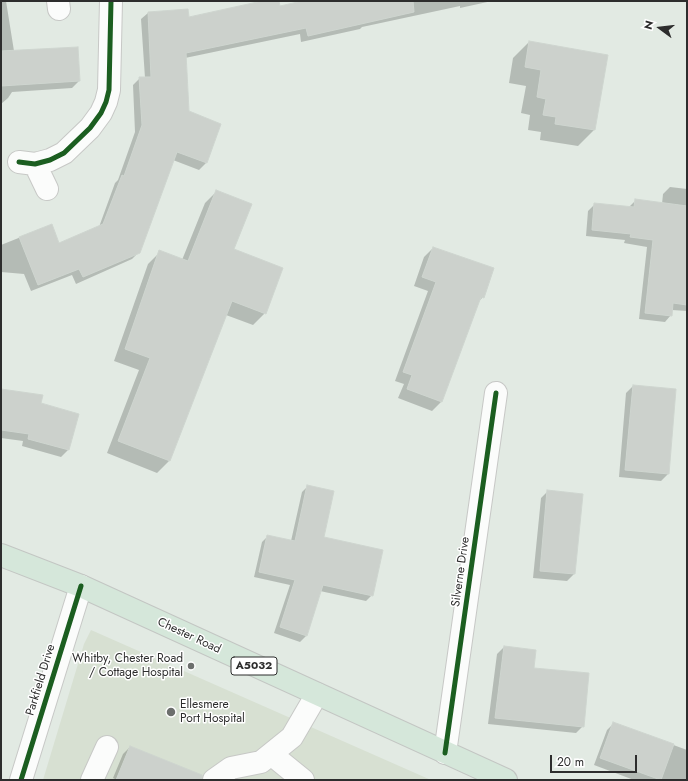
<!DOCTYPE html>
<style>
body{margin:0}
#map{position:relative;width:688px;height:781px;overflow:hidden;background:#e2eae3;font-family:Jost,sans-serif}
canvas{display:block}
.frame{position:absolute;inset:0;border:2px solid #2d2d2d;pointer-events:none}
.north{position:absolute;left:640px;top:8px;width:40px;height:40px;-webkit-text-stroke:3px #fff;paint-order:stroke;rotate:285deg;font-size:11px;font-weight:700;line-height:16px;text-align:center;color:#2d2d2d}
.north::after{content:'';display:block;margin:auto;width:14px;height:18px;background:#2d2d2d;clip-path:polygon(50% 0,100% 100%,50% 72%,0 100%)}
.scale{position:absolute;left:550px;top:755px;width:87px;height:18px;box-sizing:border-box;border:2px solid #2d2d2d;border-top:0;padding-left:5px;font-size:12px;line-height:14px;white-space:nowrap;color:#2d2d2d;-webkit-text-stroke:3px #fff;paint-order:stroke}
</style>
<div id="map">
<canvas width="688" height="781"></canvas>
<div class="frame"></div>
<div class="north">N</div>
<div class="scale">20 m</div>
</div>
<script>
const g = document.querySelector('canvas').getContext('2d');
g.lineJoin = 'round';
function fillPath(path, color) {
  g.fillStyle = color;
  g.fill(path, 'evenodd');
}
function poly(rows) {
  const path = new Path2D();
  for (const r of rows) {
    path.moveTo(r[0], r[1]);
    for (let i = 2; i < r.length; i += 2) path.lineTo(r[i], r[i + 1]);
  }
  return path;
}
function trace(path, color, width, dash) {
  g.strokeStyle = color;
  g.lineWidth = width;
  g.lineCap = dash ? 'butt' : 'round';
  g.setLineDash(dash || []);
  g.stroke(path);
}
function drawText(font, color, halo, rows, align = 'center') {
  g.font = font + ' Jost,sans-serif';
  g.lineWidth = 3;
  g.setLineDash([]);
  g.textBaseline = 'middle';
  g.strokeStyle = halo;
  g.fillStyle = color;
  for (const [text, x, y, turn = 0] of rows) {
    g.save();
    g.translate(x, y);
    g.rotate((+turn || 0) * Math.PI / 180);
    g.textAlign = isNaN(turn) ? turn : align;
    if (halo) g.strokeText(text, 0, 0);
    g.fillText(text, 0, 0);
    g.restore();
  }
}
fillPath(poly([
 [91,630,431,780,43,780,84,644]
]), '#d7e0d2');
fillPath(poly([
 [1,1,6,1,14,51,79,81,72,88,12,92,8,98,1,104],
 [267,1,278,1,279,7,307,1,492,1,460,8,460,6,362,27,360,29,301,42,300,34,185,58,188,112,220,124,206,163,199,170,173,160,139,252,132,259,76,284,72,275,31,291,24,274,1,272,1,245,51,225,59,244,99,227,115,183,118,180,135,132,133,85,140,78,145,78,141,19,148,13,187,10,188,18],
 [529,42,607,56,594,130,578,146,540,140,541,132,528,130,530,115,521,113,526,86,509,83,513,58],
 [670,187,687,189,687,311,672,310,671,315,665,322,639,319,647,247,624,243,625,240,586,236,588,211,595,204,629,207,636,200,662,204,663,194],
 [217,191,233,249,265,313,253,325,226,315,169,461,157,473,107,453,139,370,114,361,148,264,160,252,182,260,205,203],
 [433,248,483,297,478,302,441,402,432,411,398,398,404,384,395,381,428,291,414,286,424,257],
 [633,386,668,474,661,481,619,477,626,393],
 [1,390,39,404,68,450,61,457,22,446,23,441,1,438],
 [308,486,323,538,372,595,366,601,320,591,306,636,300,642,274,633,290,585,254,577,262,542,268,536,291,541,302,492],
 [548,491,582,495,574,574,567,581,533,578,541,498],
 [504,647,583,726,576,733,488,724,497,654],
 [614,723,687,750,687,780,634,780,594,765,607,730],
 [130,747,168,780,117,780,113,778,123,754]
]), '#0003');
const building = poly([
 [262,1,279,1,280,6,302,1,413,1,414,12,308,36,306,28,186,53,189,111,221,124,207,163,177,152,140,253,83,277,79,269,38,285,19,237,52,224,59,243,103,224,122,175,124,176,142,125,139,77,151,77,148,12,188,9,189,17,262,1],
 [529,41,608,55,595,130,555,124,556,117,543,115,546,99,537,97,541,70,525,67,529,41],
 [78,47,80,81,1,86,1,51,78,47],
 [216,190,252,204,234,249,283,268,266,314,232,301,170,461,118,441,150,358,125,349,159,250,188,261,216,190],
 [635,199,687,206,687,305,673,303,672,316,645,313,653,240,630,237,631,234,592,230,594,203,634,207,635,199],
 [433,247,494,268,484,298,481,297,442,402,407,389,412,375,403,372,436,282,422,277,433,247],
 [633,385,676,389,669,474,625,470,633,385],
 [1,389,43,395,41,403,79,414,69,450,28,439,29,434,1,430,1,389],
 [307,485,334,491,324,537,383,550,373,596,323,585,307,636,280,627,295,580,259,572,267,535,295,541,307,485],
 [547,490,583,494,575,574,540,571,547,490],
 [504,646,536,650,534,668,589,673,584,727,495,718,504,646],
 [613,722,674,744,661,780,600,758,613,722],
 [130,746,202,775,202,780,116,780,130,746]
]);
fillPath(building, '#ccd1cc');
trace(building, '#ced5cf', 1);
const minor = poly([
 [58,1,59,9],
 [19,162,35,164,50,160,64,153,90,128,101,113,106,102,109,90,111,1],
 [35,164,47,189],
 [445,753,496,393],
 [271,754,303,780],
 [21,780,81,586],
 [92,780,107,747],
 [214,780,231,768,261,762,292,737,317,694]
]);
const major = poly([
 [1,555,81,586,506,780]
]);
trace(minor, '#c7c8c6', 24);
trace(major, '#c3c6c3', 24);
trace(minor, '#fbfcfb', 22);
trace(major, '#d5e7da', 22);
trace(poly([
 [19,162,35,164,50,160,64,153,90,128,101,113,106,102,109,90,111,1],
 [445,753,496,393],
 [21,780,81,586]
]), '#1b5e20', 5);
for (const [x, y, r, color] of [
 [191,666,4,"#6c6f6d"],
 [171,712,5,"#6c6f6d"]
]) {
  const dot = new Path2D();
  dot.arc(x, y, r, 0, 2 * Math.PI);
  g.fillStyle = color;
  g.fill(dot);
  trace(dot, '#fff', 1.5);
}
for (const [x, y, w] of [
 [254,666,46]
]) {
  const box = new Path2D();
  box.roundRect(x - w / 2, y - 9, w, 18, 3);
  g.fillStyle = '#fff';
  g.fill(box);
  trace(box, '#2d2d2d', 1);
}
drawText('bold 11px', '#2d2d2d', null, [
 ["A5032",254,666]
]);
drawText('12px', '#2d2d2d', '#fff', [
 ["Silverne Drive",461,572,-82],
 ["Chester Road",189,636,25],
 ["Parkfield Drive",41,680,-73]
]);
drawText('12px', '#2d2d2d', '#fff', [
 ["Whitby, Chester Road",183,659],
 ["/ Cottage Hospital",183,673],
 ["Ellesmere",180,705,"left"],
 ["Port Hospital",180,719,"left"]
], 'right');
</script>
